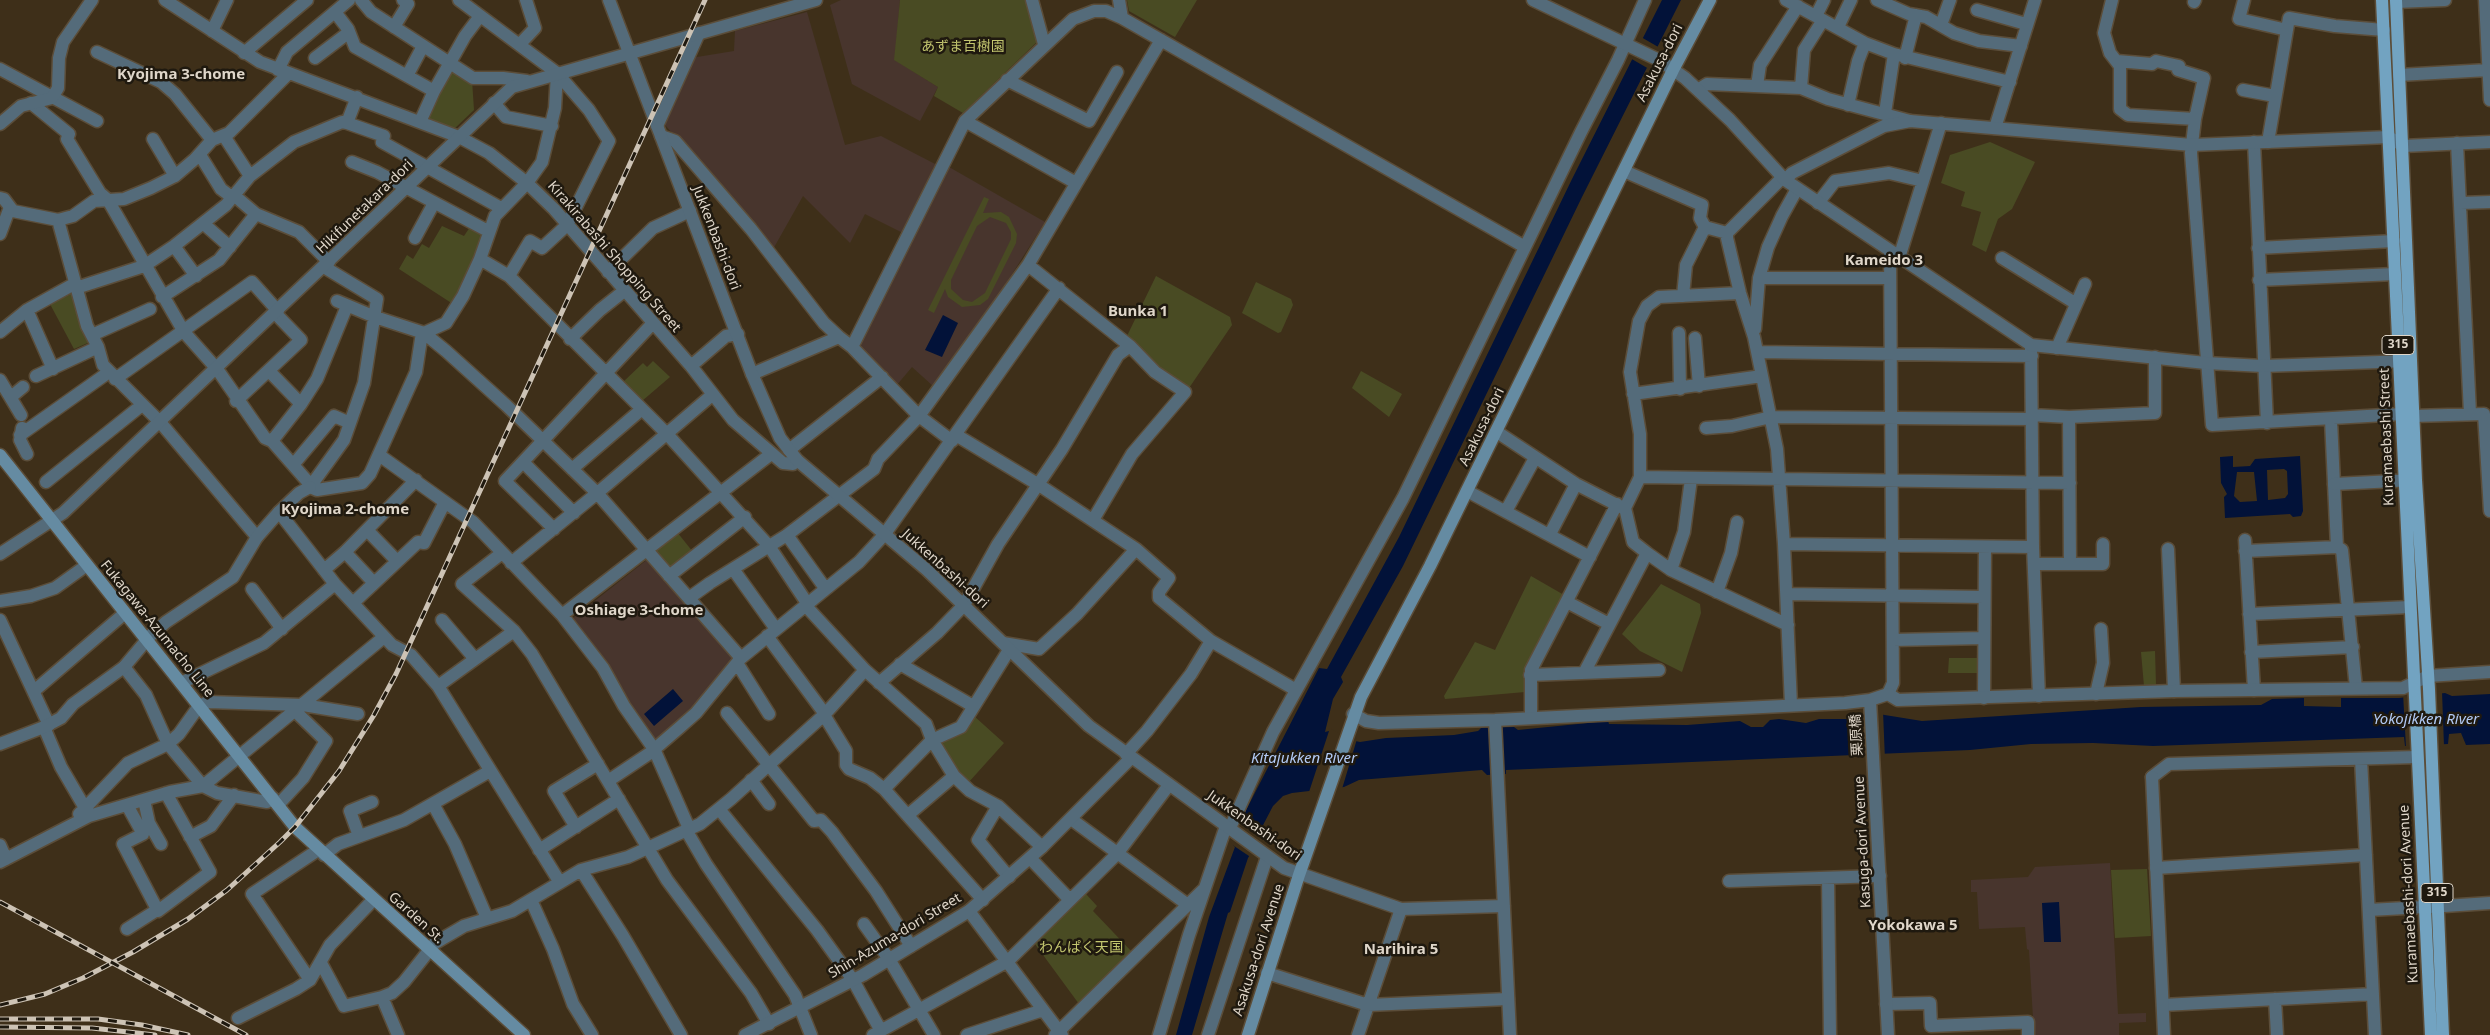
<!DOCTYPE html>
<meta charset="utf-8">
<style>
body{margin:0}
canvas{display:block;background:#3e2f19}
</style>
<canvas width="2490" height="1035"></canvas>
<script>
const g = document.querySelector('canvas').getContext('2d');
g.lineJoin = 'round';
function fillPath(path, color) {
  g.fillStyle = color;
  g.fill(path, 'evenodd');
}
function poly(rows) {
  const path = new Path2D();
  for (const r of rows) {
    path.moveTo(r[0], r[1]);
    for (let i = 2; i < r.length; i += 2) path.lineTo(r[i], r[i + 1]);
  }
  return path;
}
function trace(path, color, width, dash) {
  g.strokeStyle = color;
  g.lineWidth = width;
  g.lineCap = dash ? 'butt' : 'round';
  g.setLineDash(dash || []);
  g.stroke(path);
}
function drawText(font, color, halo, rows, align = 'center') {
  g.font = font + ' "Noto Sans","Noto Sans JP",sans-serif';
  g.lineWidth = 5;
  g.setLineDash([]);
  g.textBaseline = 'middle';
  g.strokeStyle = halo;
  g.fillStyle = color;
  for (const [text, x, y, turn = 0] of rows) {
    g.save();
    g.translate(x, y);
    g.rotate((+turn || 0) * Math.PI / 180);
    g.textAlign = isNaN(turn) ? turn : align;
    if (halo) g.strokeText(text, 0, 0);
    g.fillText(text, 0, 0);
    g.restore();
  }
}
fillPath(poly([
 [841,0,900,0,895,60,938,87,920,121,852,84,830,5],
 [807,12,845,145,881,136,937,165,903,233,865,214,850,243,803,196,772,251,666,126,663,120,691,58,734,51,735,31],
 [949,167,1045,222,981,323,933,386,912,367,896,386,857,347],
 [648,559,735,660,696,708,657,740,652,739,628,706,609,666,573,618],
 [2110,863,2118,1014,2146,1013,2146,1022,2119,1023,2119,1035,2034,1035,2029,950,2027,949,2025,927,1979,929,1977,892,1971,892,1971,880,2028,877,2035,867]
]), '#48352d');
fillPath(poly([
 [900,0,1027,0,1037,42,963,113,934,96,938,87,894,60],
 [1127,0,1197,0,1175,37,1129,11],
 [448,69,472,80,474,110,453,130,427,120],
 [1990,142,2035,162,2012,209,1998,219,1986,252,1972,245,1981,212,1961,206,1965,192,1941,183,1950,155],
 [984,197,989,199,983,213,1001,212,1009,217,1017,234,1016,243,988,299,980,305,962,307,948,297,945,289,934,313,928,310],
 [990,217,1006,223,1011,232,1011,239,985,293,972,302,963,300,951,289,951,280,977,226],
 [472,224,486,232,470,270,453,304,399,269,407,255,413,259,422,244,429,248,442,226,464,236],
 [1156,276,1230,317,1232,325,1189,388,1157,368,1127,336],
 [1256,282,1291,299,1293,305,1281,332,1278,333,1242,313],
 [73,293,90,342,74,349,50,304],
 [653,361,670,377,642,401,622,383,643,363,647,367],
 [1361,371,1402,394,1389,417,1352,388],
 [677,532,693,552,668,571,653,551],
 [1531,576,1564,595,1525,692,1445,699,1444,696,1475,642,1495,650],
 [1661,584,1700,604,1701,613,1682,672,1640,651,1622,634],
 [2155,651,2156,685,2144,686,2141,652],
 [1949,658,1981,658,1981,673,1948,673],
 [974,716,1004,743,968,783,960,774,940,743],
 [2147,869,2151,936,2115,938,2111,870],
 [1086,894,1097,906,1093,911,1132,952,1079,1004,1035,944]
]), '#494b23');
fillPath(poly([
 [1662,0,1681,0,1582,197,1403,566,1341,677,1343,682,1333,699,1325,732,1329,731,1342,738,1360,742,1386,738,1454,735,1478,731,1481,728,1514,727,1518,730,1608,721,1609,724,1687,725,1740,721,1751,727,1763,727,1770,720,1779,719,1806,723,1819,719,1851,719,1860,711,1922,721,2141,707,2261,705,2272,699,2304,698,2304,706,2341,707,2341,698,2399,698,2445,693,2452,696,2490,694,2490,744,2466,745,2461,733,2449,734,2448,744,2405,746,2404,737,2153,746,2093,743,2031,744,1970,750,1506,770,1506,774,1487,775,1482,770,1359,780,1344,787,1292,793,1283,796,1273,806,1261,829,1264,831,1248,858,1230,912,1228,913,1192,1035,1176,1035,1209,917,1235,847,1233,845,1241,820,1319,668,1327,669,1399,537,1572,179],
 [943,315,958,323,942,357,925,350],
 [2233,456,2233,467,2250,466,2255,459,2300,456,2303,511,2301,516,2293,517,2290,514,2225,518,2224,497,2227,494,2221,483,2220,457],
 [2284,469,2287,471,2288,494,2285,498,2268,500,2267,470],
 [2237,472,2254,472,2257,501,2240,502,2234,496],
 [673,689,683,701,654,726,644,714],
 [2059,902,2061,942,2044,942,2042,903]
]), '#021239');
fillPath(poly([
 [1641,37,1660,48,1649,69,1630,58],
 [2442,691,2444,746,2406,748,2403,693],
 [1858,709,1883,711,1885,760,1861,761],
 [1330,728,1343,735,1357,739,1342,789,1309,792],
 [1239,821,1263,839,1252,858,1231,844]
]), '#3e2f19');
const minor = poly([
 [165,0,260,62,459,137,489,153,527,183,554,209,691,366,733,420,783,463,793,464,797,460],
 [361,0,371,12,473,78,503,78,527,81],
 [459,0,557,73,589,110,609,141,567,225,542,248,530,241,509,276],
 [1032,0,1044,44],
 [1119,0,1122,18,1525,247],
 [1786,0,1865,43,1894,54,2010,82],
 [1877,0,1909,14,1926,17,1954,33,1979,41,2021,46],
 [2112,0,2104,33,2110,53,2120,66,2120,109,2128,115,2195,119],
 [2244,0,2239,19,2287,30],
 [2485,0,2490,100],
 [2194,2,2195,0],
 [2396,2,2445,0],
 [1977,10,2026,24],
 [335,12,348,29,355,47,434,91],
 [1816,16,1824,0],
 [1941,25,1950,0],
 [394,27,408,4,403,0],
 [1838,27,1851,0],
 [212,31,227,0],
 [520,44,535,28,526,0],
 [97,52,161,82,175,94,212,140],
 [244,53,307,0],
 [315,58,348,33],
 [1905,58,1916,15],
 [2117,61,2152,64,2156,61,2179,66,2178,70,2204,78,2195,119,2191,153,2212,425,2402,414],
 [0,69,97,121],
 [278,70,287,52,349,0],
 [2399,75,2488,70],
 [407,76,423,46],
 [1007,80,1089,121,1117,72],
 [1757,86,1760,65,1798,6],
 [1801,88,1804,50,1823,20],
 [1699,89,1707,84,1801,88,1828,99,1910,121],
 [2243,90,2275,96],
 [31,103,69,134,67,139,100,193,108,200,184,332,217,369,265,438,272,441,308,482,310,487,317,490,362,483,370,474,416,372,421,339,424,333,446,323,463,296,480,259,495,216,527,183,542,162,555,108,557,73],
 [494,103,506,117,552,126],
 [1848,105,1858,61,1865,43],
 [1885,113,1894,54],
 [965,121,1076,183],
 [420,122,434,91,465,36,480,16],
 [347,123,384,136,382,142,501,208],
 [657,126,699,33],
 [1995,128,2035,0],
 [224,136,250,176],
 [661,136,675,141,751,229,824,323,839,337],
 [153,139,175,176],
 [2254,142,2267,423],
 [2268,142,2289,18,2335,26,2384,30],
 [2457,143,2470,413],
 [200,155,221,189,233,198],
 [352,162,377,172,488,231],
 [1624,171,1702,205,1700,218,1705,227],
 [1782,178,1727,233,1727,238,1740,293,1754,337,1777,449,1784,544,1791,705],
 [235,196,256,214,299,232,329,262],
 [0,198,4,199,13,211,58,220,73,216,94,201,124,199,151,188,175,176,195,159,212,140,229,133,289,73],
 [1818,203,1835,181,1889,173,1923,181],
 [2461,203,2490,202],
 [58,220,87,326,98,347,103,365,160,422,257,537],
 [204,224,230,247],
 [0,234,10,207],
 [415,238,434,203],
 [174,246,196,276],
 [2258,248,2394,241],
 [1899,258,1941,123],
 [2002,258,2075,303],
 [480,259,509,276,667,434,769,546,807,603],
 [1028,265,1130,346,1155,372,1185,392,1132,454,1093,520],
 [608,272,653,228,690,211],
 [1759,278,1890,278],
 [2259,280,2395,274],
 [76,288,144,266,174,246,226,205,250,176,294,142,342,122,347,123,357,97],
 [1740,293,1659,297,1647,306,1639,321,1630,372,1640,434,1640,477,1625,508,1633,542,1647,553,1671,570,1788,625],
 [1683,296,1686,265,1705,227,1727,233],
 [162,297,219,260,256,214],
 [337,301,375,317,424,333,446,351,507,406,597,493,741,658],
 [27,310,53,369],
 [1755,329,1759,278,1768,247,1782,216,1797,189],
 [0,332,27,310,74,284],
 [1679,333,1680,389],
 [92,335,150,309],
 [1695,338,1699,386],
 [570,339,600,310,624,291],
 [2031,345,2033,547,2039,696],
 [852,347,919,416,952,441],
 [2057,348,2085,284],
 [1758,352,2032,356],
 [691,366,726,336,738,334],
 [269,371,301,404],
 [752,374,839,337,852,347,965,121,1073,19,1094,11,1106,11,1122,18],
 [36,376,98,347],
 [115,379,252,282,278,311],
 [0,380,21,415],
 [1633,394,1762,376],
 [11,397,23,387],
 [236,401,301,340,276,314],
 [2032,415,2069,417],
 [2413,416,2484,414,2490,511],
 [22,428,20,440,27,454],
 [1706,428,1732,426,1771,417,2032,419],
 [1497,432,1576,484,1623,508],
 [20,435,109,372],
 [956,435,1039,485,1136,549,1169,578,1159,592,1159,598,1211,641,1296,690],
 [272,441,301,404,317,379,347,306],
 [789,450,882,377],
 [379,455,473,522,562,615,603,668,624,706,654,749,688,826,689,835,706,864,795,995,811,1035],
 [523,462,574,513],
 [293,465,334,416,350,423],
 [572,469,642,409],
 [1640,477,2070,483],
 [46,482,142,405],
 [310,487,344,440,350,423,364,383,377,299,324,267],
 [1467,491,1590,557],
 [1506,511,1535,458],
 [279,512,335,584,392,645,411,655,438,686,559,881],
 [554,529,505,481,652,324],
 [367,530,397,561],
 [1550,534,1576,484],
 [787,535,825,588],
 [2245,540,2254,690],
 [1784,544,2033,547],
 [2337,547,2342,550,2356,688],
 [2168,549,2174,691],
 [2245,551,2337,547,2331,420],
 [345,552,374,583],
 [502,553,462,584,514,631,532,654,667,880,751,993,769,1024],
 [511,563,595,495,712,395],
 [2034,564,2103,564,2103,544],
 [2070,564,2069,417,2155,413,2155,357],
 [733,569,776,629],
 [324,570,345,552,416,480],
 [1671,570,1684,532,1691,479],
 [669,576,745,517],
 [252,589,282,629],
 [1717,592,1731,553,1737,522],
 [1787,594,1984,597],
 [689,598,710,583,787,535,874,469,878,459,919,416,1028,265,1161,40],
 [0,601,31,596,55,588,87,565],
 [1567,602,1609,624],
 [353,603,418,542,424,543,445,502],
 [805,605,865,670,926,724,932,740,954,776,970,791,998,806,1042,847],
 [2249,614,2410,607],
 [562,615,771,454],
 [0,620,49,725],
 [442,620,475,659],
 [767,636,825,714],
 [1893,640,1984,638],
 [1003,643,1039,649,1077,614,1136,549],
 [2251,652,2353,647],
 [737,663,769,714],
 [900,664,973,706],
 [124,667,146,695,168,744,203,786,384,637],
 [1584,673,1647,553],
 [1530,675,1659,670],
 [181,683,264,643,335,584],
 [879,683,937,633,964,605,998,544,1062,449,1118,355,1130,346],
 [438,686,514,631],
 [34,691,125,613],
 [1888,694,1893,683,1890,252],
 [2096,694,2103,663,2101,629],
 [1984,698,1985,547],
 [727,713,814,821,821,820,832,832,876,891,911,946],
 [824,715,846,751,846,765,849,769,870,778,884,789,983,900],
 [1531,717,1531,670,1617,504],
 [44,727,61,767,85,808,79,814],
 [1126,754,1147,731,1191,674,1211,641],
 [2361,759,2375,1035],
 [2152,777,2169,764,2417,757],
 [751,780,769,804],
 [608,781,650,753,679,728,696,713,741,658,859,562,884,535,1059,288],
 [884,789,932,740,961,727,1009,650],
 [144,800,149,823,161,844],
 [433,804,455,844,487,918],
 [127,805,143,834,123,844,158,911,210,872,166,793],
 [278,805,303,778,326,741,295,711],
 [998,806,978,840,1009,877],
 [85,808,128,763,168,744,179,734,199,706,208,702,303,705,358,714],
 [719,809,817,930,853,980,881,1031],
 [908,815,954,776],
 [1071,819,1188,905],
 [576,827,554,791,598,764],
 [1230,828,1273,732,1403,498,1581,132,1618,60,1645,0],
 [359,836,350,811,372,802],
 [190,837,211,826,234,795],
 [0,845,6,859],
 [539,850,619,799],
 [324,855,338,844,404,820,490,771],
 [1030,858,1070,900],
 [0,862,89,816,170,792,203,786,217,793,261,801,267,802,273,798],
 [2156,868,2366,855],
 [581,870,623,936,681,1035],
 [1828,878,1830,1035],
 [1729,881,1880,876],
 [531,900,553,949,573,1004,592,1035],
 [2369,910,2424,907],
 [969,911,1062,1035],
 [864,924,889,959,934,1035],
 [127,929,157,910],
 [321,963,344,1006,382,997],
 [1267,973,1368,1005,1508,999],
 [310,980,252,894,318,850],
 [2275,999,2277,1035],
 [1886,1004,1930,1003,1931,1026,2028,1022,2028,1035],
 [2163,1005,2373,994],
 [238,1018,296,989,310,980,330,945,373,900],
 [398,1035,382,997,392,993,404,982,435,943,464,926,512,911,581,870,628,857,700,824,731,799,825,714,865,670],
 [873,1035,1008,961,1117,854,1169,785],
 [967,1035,1043,1010],
 [1055,1035,1203,890],
 [1159,1035,1189,935,1226,826],
 [1208,1035,1267,857],
 [1358,1035,1401,909]
]);
const tertiary = poly([
 [609,0,752,374,780,438,797,460,927,570,1089,726,1284,868,1401,909,1504,906],
 [1533,0,1659,60,1685,78,1730,120,1785,180,2031,345,2206,363,2263,366,2409,361],
 [0,124,21,106,52,98,58,88,59,58,63,42,92,0],
 [1785,180,1792,173,1884,126,1910,121,2192,145,2389,137,2403,146,2490,142],
 [2334,484,2414,480],
 [0,554,63,513,512,87,816,0],
 [1870,700,1888,1035],
 [1353,714,1366,721,1379,723,1495,720,1845,703,1870,700,1888,694,1898,700,2174,691,2403,688,2428,676,2490,672],
 [1495,720,1510,1035],
 [0,744,44,727,61,718,73,704,124,667,150,636,166,622,233,577,257,537,279,512,299,493,310,487],
 [2152,777,2164,1035],
 [2429,907,2490,903],
 [745,1035,863,975,969,911,1042,847,1131,758]
]);
const secondary = poly([
 [0,455,295,827,524,1035],
 [1248,1035,1299,875,1361,697,1430,566,1673,70,1710,0]
]);
const primary = poly([
 [2382,0,2431,1035],
 [2396,0,2416,480,2429,689,2443,1035]
]);
trace(minor, '#5b4d39', 15);
trace(tertiary, '#5b4d39', 15);
trace(secondary, '#5b4d39', 15);
trace(primary, '#5b4d39', 15);
trace(minor, '#546b7a', 12);
trace(tertiary, '#546b7a', 12);
trace(secondary, '#658ba2', 12);
trace(primary, '#72a3c1', 12);
const rail = poly([
 [0,902,246,1035],
 [0,1005,45,994,83,978,133,952,188,919,227,890,280,842,295,827,339,771,374,715,396,674,705,0],
 [0,1019,98,1019,142,1025,188,1035],
 [0,1027,92,1028,155,1035]
]);
trace(rail, '#cdc3b5', 5);
trace(rail, '#1f190f', 3, [9]);
for (const [x, y, w] of [
 [2398,345,32],
 [2437,893,32]
]) {
  const box = new Path2D();
  box.roundRect(x - w / 2, y - 9.5, w, 19, 4);
  g.fillStyle = '#1f190f';
  g.fill(box);
  trace(box, '#dfd6c9', 1);
}
drawText('bold 12px', '#dfd6c9', null, [
 ["315",2398,345],
 ["315",2437,893]
]);
drawText('14px', '#c3c66f', '#1f190f', [
 ["あずま百樹園",963,47],
 ["わんぱく天国",1081,948]
]);
drawText('14px', '#dfd6c9', '#1f190f', [
 ["Asakusa-dori",1660,63,-63],
 ["Hikifunetakara-dori",365,207,-44],
 ["Jukkenbashi-dori",716,238,69],
 ["Kirakirabashi Shopping Street",614,257,49],
 ["Asakusa-dori",1482,427,-64],
 ["Kuramaebashi Street",2387,437,-92],
 ["Jukkenbashi-dori",945,569,42],
 ["Fukagawa-Azumacho Line",157,629,51],
 ["栗原橋",1857,735,-93],
 ["Jukkenbashi-dori",1254,826,35],
 ["Kasuga-dori Avenue",1863,842,-93],
 ["Kuramaebashi-dori Avenue",2409,894,-93],
 ["Garden St.",416,918,42],
 ["Shin-Azuma-dori Street",895,936,-31],
 ["Asakusa-dori Avenue",1259,950,-72]
]);
drawText('bold 15px', '#dfd6c9', '#1f190f', [
 ["Kyojima 3-chome",181,75],
 ["Kameido 3",1884,261],
 ["Bunka 1",1138,312],
 ["Kyojima 2-chome",345,510],
 ["Oshiage 3-chome",639,611],
 ["Yokokawa 5",1913,926],
 ["Narihira 5",1401,950]
]);
drawText('italic 15px', '#b2caf5', '#1f190f', [
 ["Yokojikken River",2426,720],
 ["Kitajukken River",1304,759]
]);
</script>
